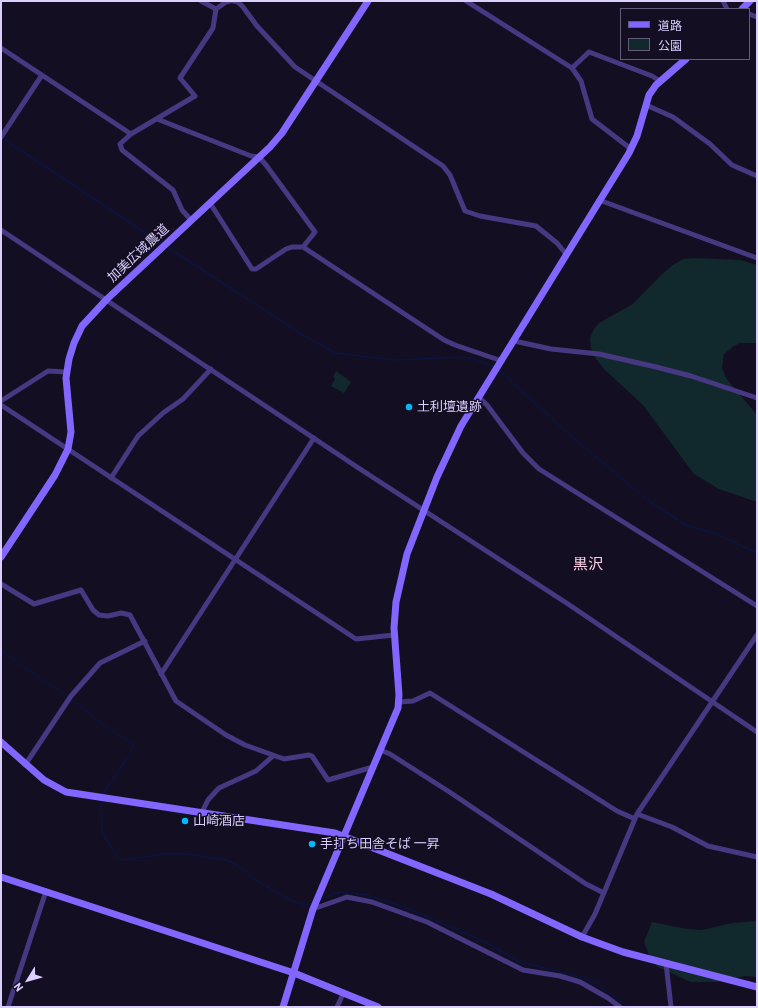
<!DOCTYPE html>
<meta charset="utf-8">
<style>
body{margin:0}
#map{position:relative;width:758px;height:1008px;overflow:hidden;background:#140e22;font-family:Barlow,"Noto Sans JP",sans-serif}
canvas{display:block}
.frame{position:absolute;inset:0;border:2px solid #dccfff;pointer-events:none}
.legend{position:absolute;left:620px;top:8px;width:130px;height:52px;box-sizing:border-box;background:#140e22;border:1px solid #645b7a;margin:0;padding:5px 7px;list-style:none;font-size:12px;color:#dccfff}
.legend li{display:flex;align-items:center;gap:8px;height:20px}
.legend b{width:20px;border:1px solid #645b7a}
.north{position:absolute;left:8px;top:960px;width:40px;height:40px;-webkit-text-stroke:3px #140e22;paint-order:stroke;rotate:233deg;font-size:11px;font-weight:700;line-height:16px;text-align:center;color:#dccfff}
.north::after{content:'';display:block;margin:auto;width:14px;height:18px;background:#dccfff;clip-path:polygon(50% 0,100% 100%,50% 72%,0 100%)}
</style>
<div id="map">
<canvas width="758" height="1008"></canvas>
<div class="frame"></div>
<ul class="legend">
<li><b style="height:5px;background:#8366ff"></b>道路</li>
<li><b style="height:11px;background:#11292c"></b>公園</li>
</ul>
<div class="north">N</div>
</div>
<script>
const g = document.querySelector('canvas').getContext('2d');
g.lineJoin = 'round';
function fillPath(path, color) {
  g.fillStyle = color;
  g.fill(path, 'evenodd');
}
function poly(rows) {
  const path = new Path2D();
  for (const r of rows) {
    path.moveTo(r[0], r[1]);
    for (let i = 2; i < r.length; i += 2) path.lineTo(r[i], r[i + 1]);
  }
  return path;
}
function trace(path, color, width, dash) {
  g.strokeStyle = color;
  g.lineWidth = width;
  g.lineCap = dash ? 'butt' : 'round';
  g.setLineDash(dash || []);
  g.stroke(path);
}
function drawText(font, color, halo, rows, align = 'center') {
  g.font = font + ' Barlow,"Noto Sans JP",sans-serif';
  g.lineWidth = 3;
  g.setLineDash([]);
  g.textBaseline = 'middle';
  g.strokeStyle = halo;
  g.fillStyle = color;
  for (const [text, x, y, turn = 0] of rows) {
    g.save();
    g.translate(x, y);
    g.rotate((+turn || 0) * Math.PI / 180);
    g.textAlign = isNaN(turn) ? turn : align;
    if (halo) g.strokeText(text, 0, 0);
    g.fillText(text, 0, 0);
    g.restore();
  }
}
fillPath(poly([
 [694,258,741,260,757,265,757,343,740,343,734,346,724,354,722,368,726,378,757,415,757,502,719,489,694,474,643,405,604,369,596,359,591,348,590,338,594,329,599,323,633,304,661,275,673,265,683,259],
 [336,371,351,382,344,393,331,386,335,379,333,377],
 [757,921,757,977,745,976,717,982,691,982,658,967,650,958,644,942,652,922,687,929,702,930,732,923]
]), '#11292c');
trace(poly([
 [2,138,162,244],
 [167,247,300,333,335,353,395,360,464,357,475,359,494,367],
 [499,370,571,436,650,502,686,525,717,534,757,553],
 [1,651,64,694,103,724,133,744,133,748,128,757,102,795],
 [101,800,102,832,118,859,124,860,163,854,186,854,227,860,237,865,256,880,292,901,305,905,312,903],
 [320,900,336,893,344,892,367,895,407,908,485,942,520,962,582,977,596,983,628,1007]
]), '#091440', 1.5);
trace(poly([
 [201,1,216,9],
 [233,1,238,2,243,7,257,26,295,67,443,166,450,175,465,211,480,216,536,226,557,243,566,254],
 [466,1,572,68,581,81,592,119,631,149],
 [723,1,727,9],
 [749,14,757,17],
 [1,48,131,134],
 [572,68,589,52,652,76,660,81],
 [646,105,673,117,710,144,732,165,757,176],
 [157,119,251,156,259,157,266,165,315,232,303,247],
 [1,137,42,75],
 [599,200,757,258],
 [210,203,252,269,256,269,286,249,292,247,303,247,444,340,455,345,502,361],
 [191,220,182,210,173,190,122,150,120,144,131,134,195,96,180,78,213,28,216,9,226,2,230,1],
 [1,230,357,467,568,604,757,732],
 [514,341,551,349,599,354,656,367,691,376,757,398],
 [479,398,487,405,523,453,539,469,757,606],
 [1,401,48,371,67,372],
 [1,405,356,639,394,635],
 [111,478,138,436,163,413,183,399,211,369],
 [1,584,34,604,81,590,93,610,99,615,108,616,121,613,130,615,176,701,226,735,245,745,284,759,309,755,312,756,328,780,373,767],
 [161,674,314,438],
 [399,702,413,701,430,693,617,811,635,819],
 [380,750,390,754,451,793,586,884,604,893],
 [25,765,71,696,100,663,145,641],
 [202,812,208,800,219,788,256,771,273,756],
 [637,814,672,827,708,846,757,857],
 [313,909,347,897,372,902,427,922,523,970,560,976,580,982,608,998,620,1007],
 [582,937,595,914,637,814,757,635],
 [666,963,671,1007],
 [8,1007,46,891],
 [337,1007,343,994]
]), '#473882', 5);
trace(poly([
 [742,9,750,1],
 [1,557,55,475,68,449,71,432,66,378,69,359,74,343,82,326,107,299,270,147,282,133,368,1],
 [1,742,44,780,66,792,335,833,491,894,582,937,623,952,757,987],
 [1,877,294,973,378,1007],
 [283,1007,313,909,398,708,399,695,394,628,396,602,407,554,437,477,461,426,629,153,637,136,649,95,656,85,686,59]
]), '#8366ff', 7);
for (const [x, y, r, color] of [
 [409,407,4,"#00b8fa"],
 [185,821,4,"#00b8fa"],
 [312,844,4,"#00b8fa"]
]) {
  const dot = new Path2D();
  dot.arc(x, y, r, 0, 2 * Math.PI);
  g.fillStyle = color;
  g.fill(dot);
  trace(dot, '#140e22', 1.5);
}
drawText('13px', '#dccfff', '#140e22', [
 ["加美広域農道",138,253,-43]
]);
drawText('13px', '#dccfff', '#140e22', [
 ["土利壇遺跡",417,407],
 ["山崎酒店",193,821],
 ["手打ち田舎そば 一昇",320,844]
], 'left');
drawText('15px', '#ffd1e7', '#140e22', [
 ["黒沢",588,564]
]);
</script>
